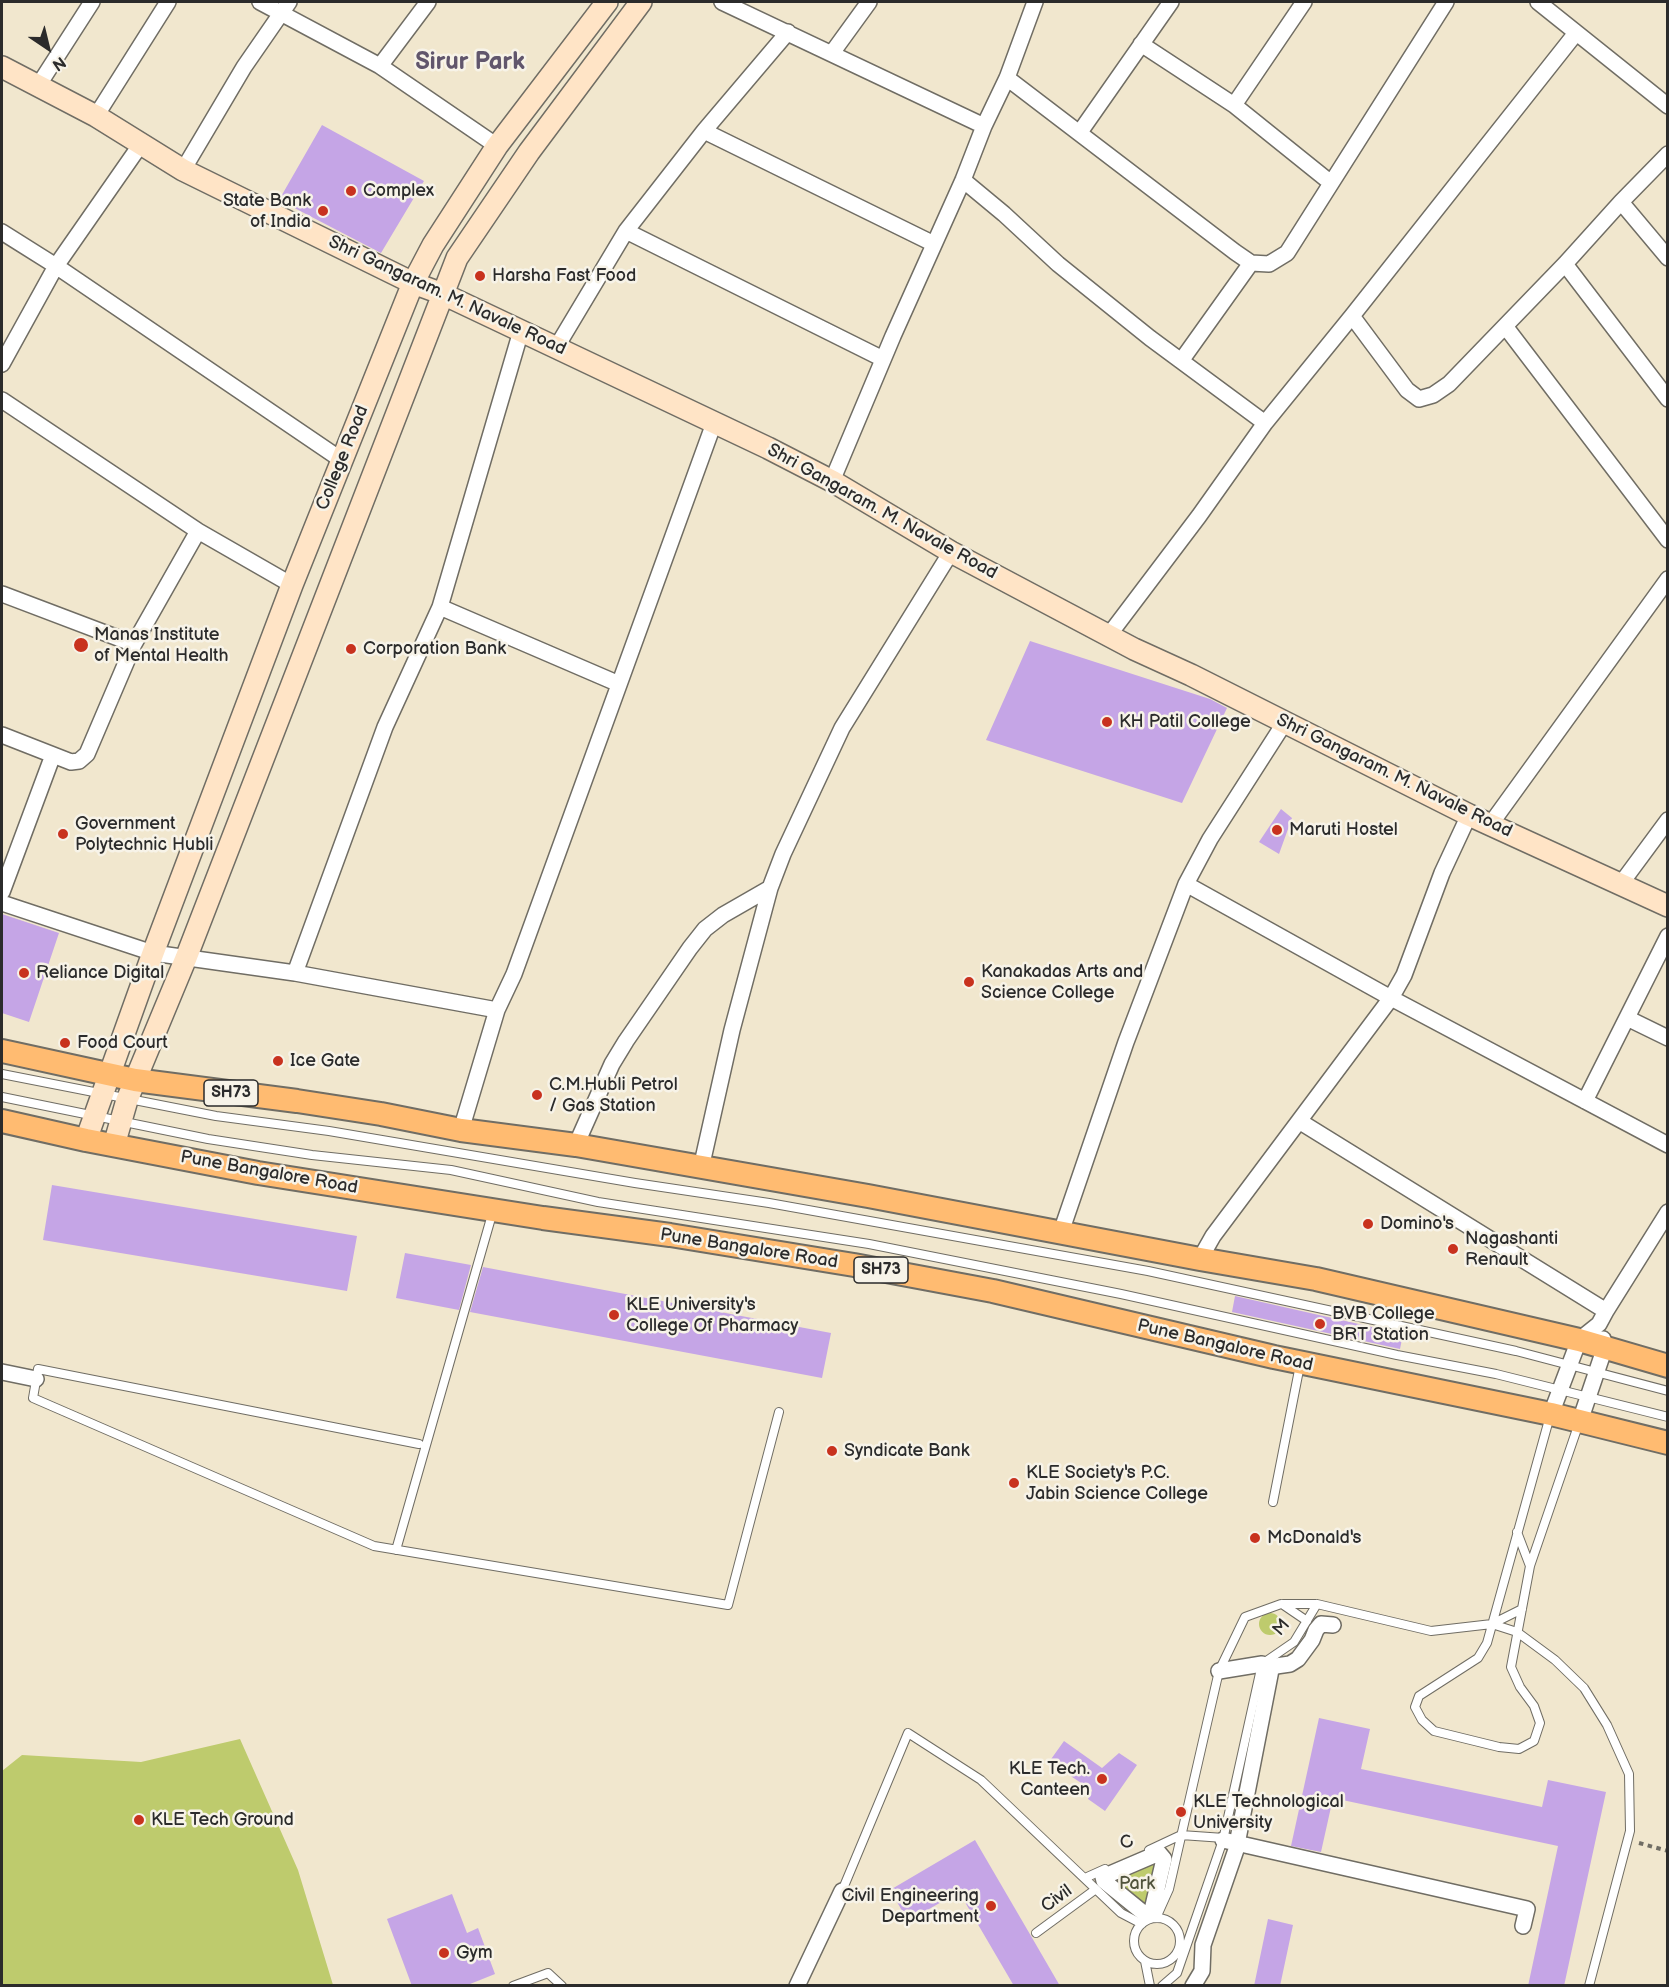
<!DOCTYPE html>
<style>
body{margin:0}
#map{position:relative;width:1669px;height:1987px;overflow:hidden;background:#f1e7ce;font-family:"Balsamiq Sans",sans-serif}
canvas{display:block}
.frame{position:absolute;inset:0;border:3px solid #2b2b2b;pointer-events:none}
.north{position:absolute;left:18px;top:18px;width:60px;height:60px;-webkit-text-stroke:4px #f7f3e8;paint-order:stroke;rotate:145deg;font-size:16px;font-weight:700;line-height:24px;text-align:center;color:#2b2b2b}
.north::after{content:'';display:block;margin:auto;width:21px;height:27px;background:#2b2b2b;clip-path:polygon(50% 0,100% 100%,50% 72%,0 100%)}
</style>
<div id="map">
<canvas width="1669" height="1987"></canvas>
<div class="frame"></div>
<div class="north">N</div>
</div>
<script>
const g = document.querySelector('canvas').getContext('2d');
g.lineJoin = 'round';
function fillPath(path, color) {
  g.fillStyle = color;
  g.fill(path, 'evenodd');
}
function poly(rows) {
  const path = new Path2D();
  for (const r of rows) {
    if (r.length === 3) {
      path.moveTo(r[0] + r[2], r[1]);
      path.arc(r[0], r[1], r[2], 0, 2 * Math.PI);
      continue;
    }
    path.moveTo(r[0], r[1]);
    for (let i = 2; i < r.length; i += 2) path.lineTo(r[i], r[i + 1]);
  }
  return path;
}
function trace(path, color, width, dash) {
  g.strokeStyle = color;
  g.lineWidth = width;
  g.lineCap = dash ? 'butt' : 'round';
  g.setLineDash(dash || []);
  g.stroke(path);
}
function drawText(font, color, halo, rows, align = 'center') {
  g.font = font + ' "Balsamiq Sans",sans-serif';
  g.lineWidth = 5;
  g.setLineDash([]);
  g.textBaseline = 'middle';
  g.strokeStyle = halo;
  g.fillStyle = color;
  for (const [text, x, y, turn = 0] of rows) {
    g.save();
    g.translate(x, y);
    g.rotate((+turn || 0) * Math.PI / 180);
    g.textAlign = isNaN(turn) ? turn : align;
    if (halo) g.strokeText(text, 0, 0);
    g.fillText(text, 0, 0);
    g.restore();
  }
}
fillPath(poly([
 [1270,1624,11],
 [240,1739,298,1870,333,1985,2,1985,2,1771,22,1755,141,1762],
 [1164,1848,1167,1849,1168,1854,1154,1914,1099,1884]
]), '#becb6d');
fillPath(poly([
 [322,125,424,181,381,253,279,200],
 [1030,641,1210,699,1227,708,1182,803,986,740],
 [1281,809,1292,818,1279,854,1259,842],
 [2,914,59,933,29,1022,2,1013],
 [52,1185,357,1236,347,1291,43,1240],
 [405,1253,471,1265,459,1310,396,1298],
 [483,1267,831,1333,822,1378,470,1312],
 [1235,1296,1403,1334,1400,1349,1232,1312],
 [1319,1718,1370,1729,1361,1769,1542,1807,1548,1780,1606,1792,1564,1986,1528,1986,1558,1846,1333,1798,1321,1852,1291,1846],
 [1064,1741,1102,1768,1119,1753,1137,1765,1105,1811,1088,1799,1092,1790,1049,1762],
 [975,1840,1031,1936,1060,1986,1014,1986,959,1892,908,1921,890,1890],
 [452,1894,467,1933,478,1928,495,1974,465,1986,412,1986,387,1919],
 [1268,1919,1293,1925,1280,1986,1254,1986]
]), '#c5a5e6');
const lane = poly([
 [2,1074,216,1116,329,1131,635,1183,769,1203,1148,1271,1516,1351,1668,1391],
 [2,1097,208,1139,312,1155,451,1170,598,1202,869,1244,1121,1294,1397,1355,1496,1374,1668,1417],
 [1550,1416,1487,1643,1478,1658,1419,1696,1415,1707,1422,1720,1434,1731,1499,1747,1519,1749,1534,1741,1540,1723,1534,1706,1520,1687,1511,1667,1530,1566,1579,1423],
 [419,1444,38,1369,33,1398,374,1546,728,1605,779,1412],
 [1273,1502,1300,1365],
 [1517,1532,1530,1566],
 [396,1550,493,1211],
 [1282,1604,1307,1621],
 [1492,1624,1522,1609],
 [1149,1850,1181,1835,1224,1838],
 [1085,1878,1105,1869],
 [842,1891,908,1733,981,1780,1121,1913,1142,1924],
 [1156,1918,1169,1889,1219,1671,1245,1617,1281,1604,1317,1604,1431,1631,1492,1624,1517,1632,1555,1660,1584,1688,1607,1725,1629,1774,1630,1831,1589,1986],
 [1157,1941,23],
 [1036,1933,1096,1889],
 [1145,1961,1150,1986],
 [513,1986,548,1973,562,1986],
 [1162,1986,1177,1973,1223,1840,1262,1664,1294,1642,1317,1604]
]);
const street = poly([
 [260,2,380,66],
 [428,2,380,66,497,146],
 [722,2,984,126],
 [1538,2,1668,106],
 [1141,44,1234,105,1331,183],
 [832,53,869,2],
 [1007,78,1235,252,1251,263,1269,264,1287,253,1446,2],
 [38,86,92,2],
 [1234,105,1304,2],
 [96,116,168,2],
 [704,131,934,244],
 [1080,132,1171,2],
 [183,170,244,67,289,2],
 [963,180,1004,214,1058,264,1150,338,1265,423],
 [1621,202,1668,258],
 [626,231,883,359],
 [2,232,56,266,343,461],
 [1565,264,1668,399],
 [1352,316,1407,390,1419,399,1433,395,1449,384,1565,264,1621,202,1668,154],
 [1505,326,1668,540],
 [556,348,626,231,704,131,788,32],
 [1181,361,1251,263],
 [2,364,56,266,141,144],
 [2,400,198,531,292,585],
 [832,481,893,336,963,180,984,126,1007,78,1035,2],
 [2,594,134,644],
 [440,607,619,684],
 [1109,635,1199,516,1265,423,1352,316,1576,33],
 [2,735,71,762,79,761,87,754,134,644,198,531],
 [1490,825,1668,579],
 [1186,884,1391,998,1668,1145],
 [1620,885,1668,820],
 [2,892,53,755],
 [2,903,153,953,295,973,497,1010],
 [295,973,385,727,440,607,521,331],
 [1627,1018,1668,1038],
 [1585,1101,1668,936],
 [1299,1121,1606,1311],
 [461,1130,497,1010,514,974,714,423],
 [576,1145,612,1064,626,1041,690,948,705,929,723,915,770,888],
 [701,1168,732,1030,770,888,783,854,842,728,951,552],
 [1061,1232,1126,1042,1186,884,1210,839,1285,722],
 [1200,1259,1213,1236,1391,998,1404,975,1442,873,1469,815],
 [2,1372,36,1379],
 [1551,1414,1579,1340,1599,1324,1606,1311,1668,1212],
 [1580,1421,1605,1347,1603,1339],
 [1219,1671,1262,1664,1271,1670],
 [1223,1840,1527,1909,1523,1926],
 [1237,1844,1271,1670,1276,1666,1290,1664,1298,1659,1312,1640,1316,1630,1321,1624,1333,1625],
 [1159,1853,1164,1859,1152,1910,1146,1915,1104,1881,1103,1877,1159,1853],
 [797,1986,842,1891],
 [1193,1986,1202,1971,1203,1945,1238,1844]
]);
const secondary = poly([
 [2,67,96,116,183,170,413,283,443,294,768,448,832,481,951,552,1134,649,1191,675,1469,815,1668,906],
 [86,1140,153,953,292,585,413,283,433,245,497,146,607,2],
 [114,1145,127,1100,186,958,457,258,529,152,641,2]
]);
const primary = poly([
 [2,1051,135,1080,297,1101,381,1114,461,1130,576,1145,868,1196,1200,1259,1316,1279,1579,1340,1668,1366],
 [2,1121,86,1140,258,1173,543,1218,670,1235,854,1265,993,1291,1274,1357,1551,1414,1668,1443]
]);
trace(lane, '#706d64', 10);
trace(street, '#706d64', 18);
trace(secondary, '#706d64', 24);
trace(primary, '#706d64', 26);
trace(poly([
 [1639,1843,1668,1851]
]), '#706d64', 4, [4.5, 4.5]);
trace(lane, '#fff', 8);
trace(street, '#fff', 15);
trace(secondary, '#ffe4c6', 21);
trace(primary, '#ffbb71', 22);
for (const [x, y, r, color] of [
 [351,191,6,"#c8321e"],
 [323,211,6,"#c8321e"],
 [480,276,6,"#c8321e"],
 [81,645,8,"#c8321e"],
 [351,649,6,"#c8321e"],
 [1107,722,6,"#c8321e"],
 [1277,830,6,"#c8321e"],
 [63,834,6,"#c8321e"],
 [24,973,6,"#c8321e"],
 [969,982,6,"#c8321e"],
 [65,1043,6,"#c8321e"],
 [278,1061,6,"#c8321e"],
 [537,1095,6,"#c8321e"],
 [1368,1224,6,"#c8321e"],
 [1453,1249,6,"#c8321e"],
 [614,1315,6,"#c8321e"],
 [1320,1324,6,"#c8321e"],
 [832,1451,6,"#c8321e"],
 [1014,1483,6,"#c8321e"],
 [1255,1538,6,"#c8321e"],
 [1102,1779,6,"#c8321e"],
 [1181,1812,6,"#c8321e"],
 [139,1820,6,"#c8321e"],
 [991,1906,6,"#c8321e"],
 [444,1953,6,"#c8321e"]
]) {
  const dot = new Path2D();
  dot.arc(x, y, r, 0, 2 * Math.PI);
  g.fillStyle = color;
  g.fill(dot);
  trace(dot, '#f7f3e8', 2);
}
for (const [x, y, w] of [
 [231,1093,54],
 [881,1270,54]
]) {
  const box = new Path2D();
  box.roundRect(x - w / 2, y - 13, w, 26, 4.5);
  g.fillStyle = '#f7f3e8';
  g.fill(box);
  trace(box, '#2b2b2b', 1.5);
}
drawText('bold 16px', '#2b2b2b', null, [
 ["SH73",231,1093],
 ["SH73",881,1270]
]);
drawText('18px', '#2b2b2b', '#f7f3e8', [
 ["Complex",363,191],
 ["State Bank",311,201,"right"],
 ["of India",311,222,"right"],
 ["Harsha Fast Food",492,276],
 ["Manas Institute",94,635],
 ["of Mental Health",94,656],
 ["Corporation Bank",363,649],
 ["KH Patil College",1119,722],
 ["Government",75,824],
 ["Polytechnic Hubli",75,845],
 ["Maruti Hostel",1289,830],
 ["Kanakadas Arts and",981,972],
 ["Science College",981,993],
 ["Reliance Digital",36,973],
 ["Food Court",77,1043],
 ["Ice Gate",290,1061],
 ["C.M.Hubli Petrol",549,1085],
 ["/ Gas Station",549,1106],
 ["Domino's",1380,1224],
 ["Nagashanti",1465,1239],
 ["Renault",1465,1260],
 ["KLE University's",626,1305],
 ["College Of Pharmacy",626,1326],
 ["BVB College",1332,1314],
 ["BRT Station",1332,1335],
 ["Syndicate Bank",844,1451],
 ["KLE Society's P.C.",1026,1473],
 ["Jabin Science College",1026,1494],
 ["McDonald's",1267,1538],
 ["KLE Tech.",1090,1769,"right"],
 ["Canteen",1090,1790,"right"],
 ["KLE Technological",1193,1802],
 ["University",1193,1823],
 ["KLE Tech Ground",151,1820],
 ["Civil Engineering",979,1896,"right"],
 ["Department",979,1917,"right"],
 ["Gym",456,1953]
], 'left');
drawText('18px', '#2b2b2b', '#f7f3e8', [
 ["Shri Gangaram. M. Navale Road",447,296,25],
 ["College Road",343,458,-68],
 ["Shri Gangaram. M. Navale Road",882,512,29],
 ["Shri Gangaram. M. Navale Road",1394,776,26],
 ["Pune Bangalore Road",269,1173,10],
 ["Pune Bangalore Road",749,1249,9],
 ["Pune Bangalore Road",1225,1346,13],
 ["M",1282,1628,-49],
 ["C",1127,1843,-24],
 ["Civil",1057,1899,-36]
]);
drawText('18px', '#50533c', '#f7f3e8', [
 ["Park",1137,1884]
]);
drawText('bold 24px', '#61566c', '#f7f3e8', [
 ["Sirur Park",470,63]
]);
</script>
